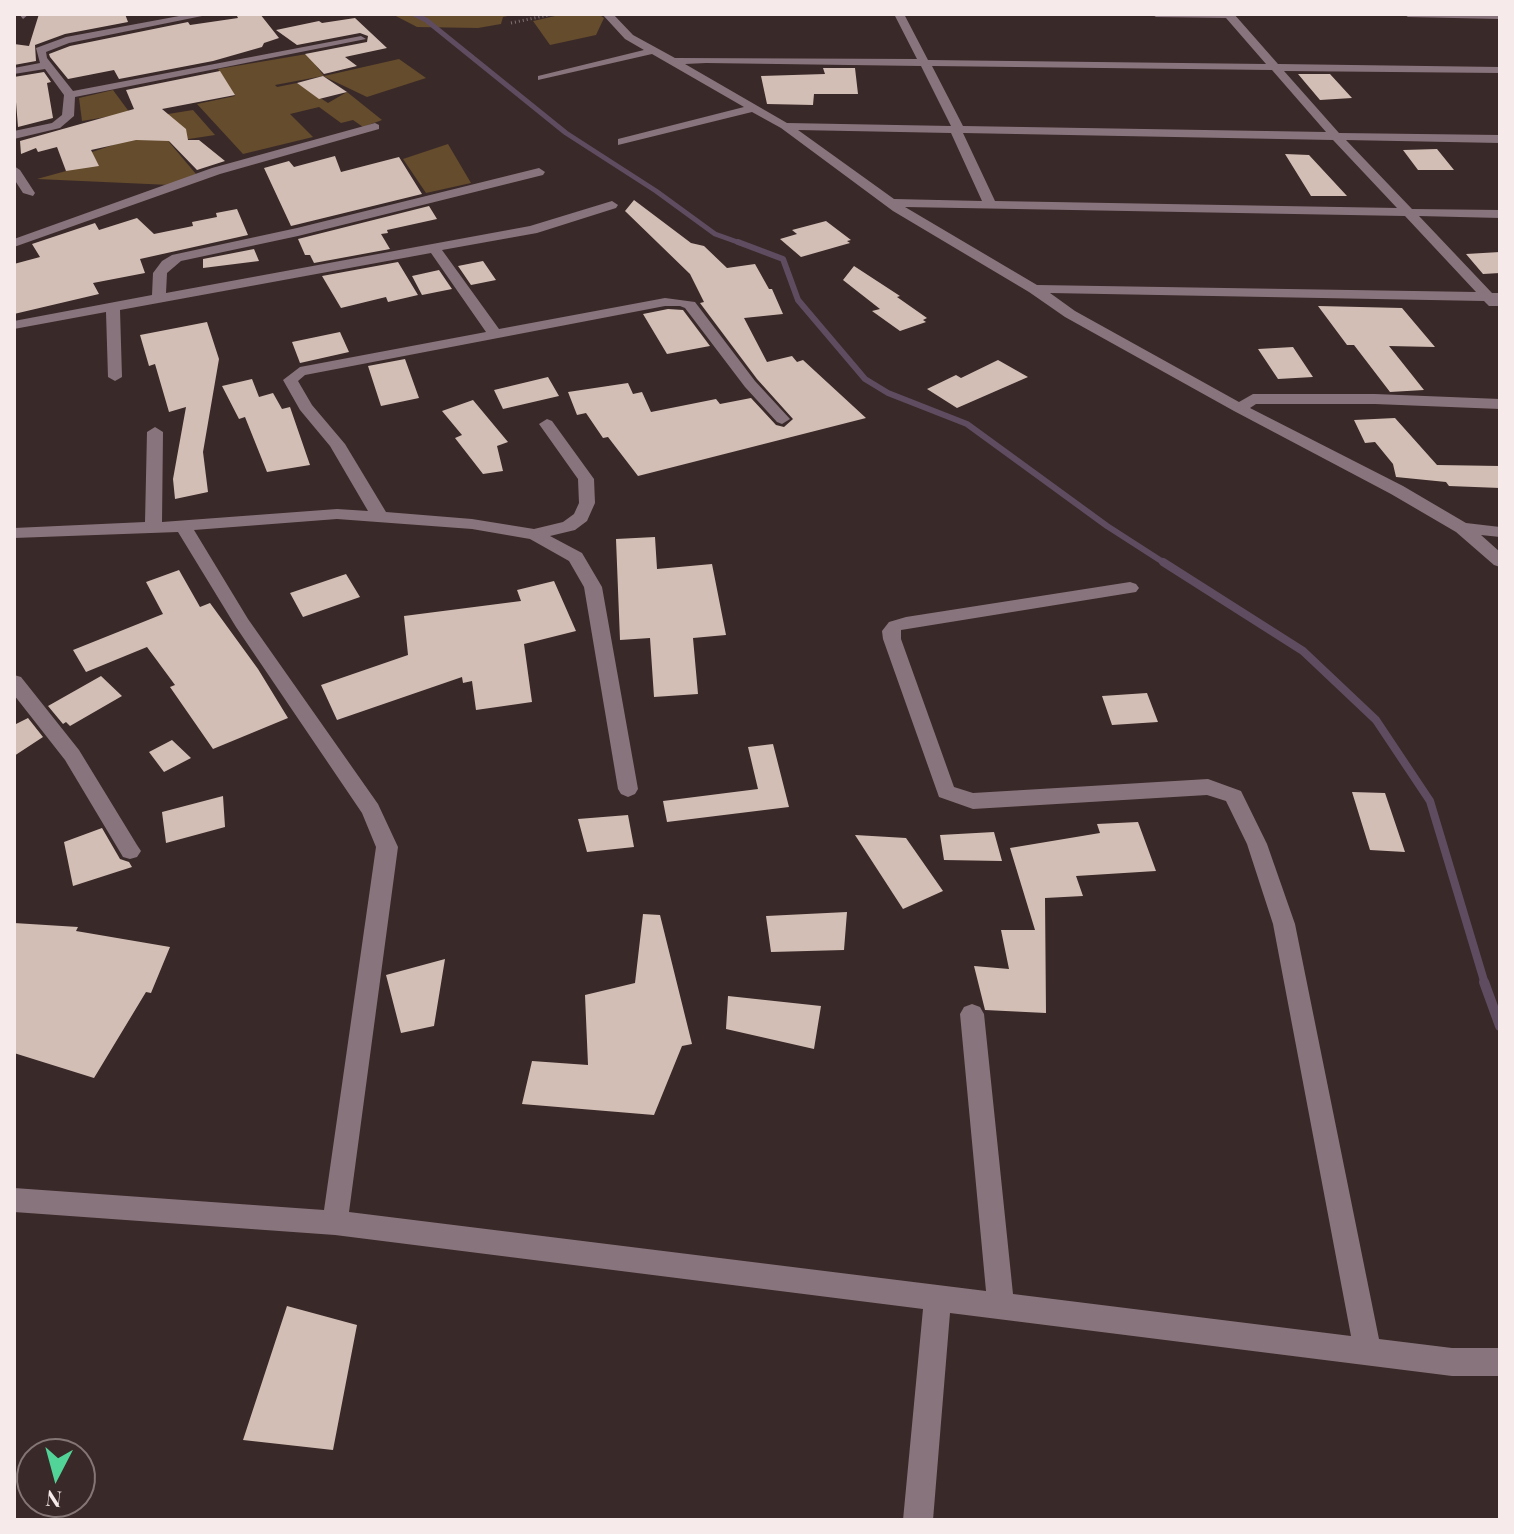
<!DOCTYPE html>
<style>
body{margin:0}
#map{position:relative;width:1514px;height:1534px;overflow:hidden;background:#3a2929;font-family:"Playfair Display",serif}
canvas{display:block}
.frame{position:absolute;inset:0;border:16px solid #f6eaea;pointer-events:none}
.north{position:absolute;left:16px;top:1438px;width:80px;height:80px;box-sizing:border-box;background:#3a2929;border:2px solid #857676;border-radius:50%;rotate:186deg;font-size:22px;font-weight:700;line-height:32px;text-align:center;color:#f6eaea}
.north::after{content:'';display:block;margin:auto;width:28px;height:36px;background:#52d397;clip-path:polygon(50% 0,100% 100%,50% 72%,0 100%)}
</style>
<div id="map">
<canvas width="1514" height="1534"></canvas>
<div class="frame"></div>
<div class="north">N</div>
</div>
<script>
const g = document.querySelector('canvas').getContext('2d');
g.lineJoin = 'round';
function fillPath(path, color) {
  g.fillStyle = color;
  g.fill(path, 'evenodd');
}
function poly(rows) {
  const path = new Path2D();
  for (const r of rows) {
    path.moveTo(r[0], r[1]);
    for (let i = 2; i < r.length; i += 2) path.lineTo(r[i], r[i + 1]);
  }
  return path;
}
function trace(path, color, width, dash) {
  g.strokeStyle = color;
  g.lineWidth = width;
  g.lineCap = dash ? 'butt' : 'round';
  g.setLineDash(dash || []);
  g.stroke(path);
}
fillPath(poly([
 [392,14,517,14,503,17,501,24,478,28,417,27],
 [564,14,598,14,604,18,596,35,550,45,533,21],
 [307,54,324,76,399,59,426,78,367,97,323,76,275,85,277,87,297,83,328,103,347,92,382,120,363,127,353,120,341,123,319,107,290,114,313,137,243,154,197,104,235,96,218,69],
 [113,90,130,113,82,121,79,98],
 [193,110,215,135,169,142,196,174,170,185,37,179,66,171,92,152,128,140,112,123],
 [448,144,471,183,426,193,403,159]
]), '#644c2c');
trace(poly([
 [414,14,426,20,566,133,656,191,715,234,743,244]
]), '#604c60', 5);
trace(poly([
 [738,242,783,259,798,300,865,379,888,393,967,424,1107,526,1166,564]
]), '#604c60', 6);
trace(poly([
 [1163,562,1303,651,1376,720,1430,801,1485,984]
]), '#604c60', 8);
trace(poly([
 [1484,982,1500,1026]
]), '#604c60', 10);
fillPath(poly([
 [39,14,125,14,128,22,65,34,35,45,36,61,14,65,14,44,29,46],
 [236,14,260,14,279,38,264,43,262,47,213,61,119,79,114,70,68,79,50,57,49,54,70,46,188,22,190,25,238,18],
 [355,18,387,48,345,57,357,66,324,74,305,54,367,42,368,36,360,33,297,45,276,30,319,21,322,23],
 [823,68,855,68,858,94,814,94,813,105,767,104,761,76,825,74],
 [220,71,235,95,162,109,186,129,188,140,199,140,225,161,197,170,169,141,136,140,91,150,99,166,66,171,57,147,38,152,36,148,21,154,20,141,134,109,126,90],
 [44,72,51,82,47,83,53,118,18,127,14,77],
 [1298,74,1330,74,1352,98,1320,100],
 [323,76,347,92,319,99,297,83],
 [1437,149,1454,170,1418,170,1403,150],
 [1285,154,1309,155,1347,196,1311,196],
 [335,156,341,172,399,157,422,194,291,226,264,168,289,161,294,167],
 [634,200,691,243,704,246,727,268,755,264,769,289,772,289,783,314,744,318,767,362,792,356,797,362,803,360,866,418,638,476,608,437,603,438,586,413,577,415,568,392,628,383,633,394,642,392,651,412,716,399,720,404,751,398,776,425,784,427,793,419,757,379,700,303,704,302,690,274,625,211],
 [429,206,437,219,387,230,388,233,381,234,390,249,314,263,310,255,305,255,298,239],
 [237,209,248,235,140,259,145,273,93,283,99,294,14,314,14,264,40,257,32,244,95,223,99,230,137,218,154,234,193,226,192,222,217,217,216,213],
 [826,221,851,240,847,241,850,243,801,257,780,239,797,234,792,230],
 [254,249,259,261,203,268,203,259],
 [1500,252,1500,273,1483,274,1466,254],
 [483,261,496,280,471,285,458,266],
 [398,262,418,295,388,302,386,297,341,308,322,276],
 [854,266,900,296,897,297,927,318,923,320,926,322,900,331,872,311,880,309,843,280],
 [439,270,452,289,422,295,412,276],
 [1318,306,1402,308,1435,347,1389,346,1424,390,1390,392,1354,345,1347,345],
 [668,309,683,310,710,346,667,354,643,314],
 [207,322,219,359,203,452,208,492,175,499,173,479,186,407,169,412,155,364,149,366,140,335],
 [340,332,349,352,300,363,292,342],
 [1293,347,1313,377,1278,379,1258,349],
 [405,359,419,398,381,406,368,366],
 [998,360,1028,377,957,408,927,389,956,375,961,378],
 [548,377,559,396,503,409,494,390],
 [252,379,259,397,273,393,282,409,290,407,310,465,267,472,245,417,239,419,222,386],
 [473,400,508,442,497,446,503,471,483,474,455,438,462,435,442,411],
 [1395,418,1437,465,1500,466,1500,488,1449,486,1446,482,1396,477,1393,464,1375,442,1365,443,1354,420],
 [655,537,657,569,712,564,726,635,693,638,698,694,654,697,650,638,620,640,616,539],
 [179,570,200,607,210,603,258,669,288,718,213,749,170,687,175,685,147,647,86,672,73,650,163,614,146,582],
 [346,574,360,597,303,617,290,593],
 [554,581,576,631,524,644,532,702,476,710,472,681,463,683,462,677,337,720,321,685,408,655,404,616,521,601,517,590],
 [101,676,122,696,70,726,66,722,63,724,48,706],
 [1147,693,1158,722,1112,725,1102,696],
 [28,718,43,737,14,756,14,725],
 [172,740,191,758,164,772,149,752],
 [773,744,789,807,667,822,663,801,758,789,748,747],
 [1352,792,1385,793,1405,852,1370,850],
 [223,796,225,827,166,843,162,812],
 [628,815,634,847,587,852,578,819],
 [1138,822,1156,871,1076,876,1083,896,1045,898,1046,1013,985,1010,974,966,1009,969,1001,930,1035,930,1010,848,1100,833,1097,824],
 [102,828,120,859,129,862,132,867,73,886,64,842],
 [994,832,1002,861,944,860,940,835],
 [855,835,906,838,943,891,903,909],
 [847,912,844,950,771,952,766,916],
 [643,914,660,915,692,1044,682,1046,654,1115,522,1104,532,1061,588,1065,585,995,635,983],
 [14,923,78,927,76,931,170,947,151,993,146,992,94,1078,14,1053],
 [445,959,434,1026,401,1033,386,975],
 [728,996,821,1006,814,1049,726,1029],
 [287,1306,357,1325,333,1450,243,1440]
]), '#d2beb5');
trace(poly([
 [511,23,553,14]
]), '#827272', 3, [1, 3]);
fillPath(poly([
 [19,14,29,14,23,19,19,14],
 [190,14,212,14,69,43,46,52,47,58,73,91,361,36,366,39,75,97,74,116,60,128,14,139,14,131,52,123,62,115,64,95,45,69,14,74,14,68,40,63,36,48,66,37,190,14],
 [602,14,613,14,633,35,675,58,917,59,894,14,904,14,928,60,1266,64,1226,18,1156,17,1151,14,1234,14,1278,64,1500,67,1500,73,1284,71,1339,133,1500,135,1500,143,1346,140,1412,209,1500,210,1500,218,1419,216,1492,293,1500,293,1499,306,1489,306,1484,301,1050,293,1075,311,1239,402,1253,394,1375,394,1500,399,1500,409,1375,404,1256,404,1250,408,1403,486,1466,523,1500,527,1500,537,1481,535,1500,552,1500,567,1494,565,1456,532,1391,494,1234,411,1065,317,1029,292,893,211,781,128,752,112,618,145,618,139,744,107,652,54,538,80,538,76,644,50,625,39,602,14],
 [706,63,921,66,951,126,787,123,685,64,706,63],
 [932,66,1272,70,1326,132,963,126,932,66],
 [798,130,951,133,982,201,894,199,798,130],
 [963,133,1333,140,1397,208,995,201,963,133],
 [905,207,1405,216,1476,292,1037,285,905,207],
 [1403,14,1500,14,1500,19,1408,17,1403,14],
 [375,123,379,125,379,129,220,174,14,247,14,239,212,168,375,123],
 [14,166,20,170,35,193,33,196,23,193,14,179,14,166],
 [539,168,545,172,543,175,298,236,181,261,167,273,166,293,530,226,612,201,618,205,616,208,537,233,442,250,499,329,665,298,695,302,755,381,790,419,782,424,777,422,745,387,685,308,680,306,665,306,305,375,298,381,312,405,345,444,386,512,472,519,534,529,563,522,574,514,579,503,578,479,539,424,547,419,552,421,594,479,595,503,587,521,575,530,550,536,582,553,602,587,638,789,635,794,628,797,621,794,618,789,584,587,569,561,530,539,472,529,337,519,194,530,248,619,378,804,398,847,349,1212,986,1291,960,1014,964,1007,972,1004,980,1007,984,1014,1013,1294,1351,1336,1273,924,1247,844,1226,801,1207,795,973,809,939,797,883,639,882,631,889,622,906,617,1130,582,1136,584,1139,588,1136,592,901,630,901,639,954,787,973,793,1208,779,1241,791,1267,844,1295,924,1379,1339,1452,1348,1500,1348,1500,1376,1452,1376,950,1313,933,1520,903,1520,923,1309,335,1235,14,1212,14,1188,324,1210,376,847,362,813,236,627,178,532,14,538,14,528,145,522,147,432,155,427,163,432,162,522,337,509,368,511,330,446,300,410,283,380,300,367,486,332,431,253,120,310,122,377,115,381,108,377,106,312,14,329,14,321,152,295,153,273,162,261,172,255,297,228,539,168],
 [14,675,21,677,79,750,137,845,141,851,137,857,130,859,123,857,65,760,14,695,14,675]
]), '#88747d');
</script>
